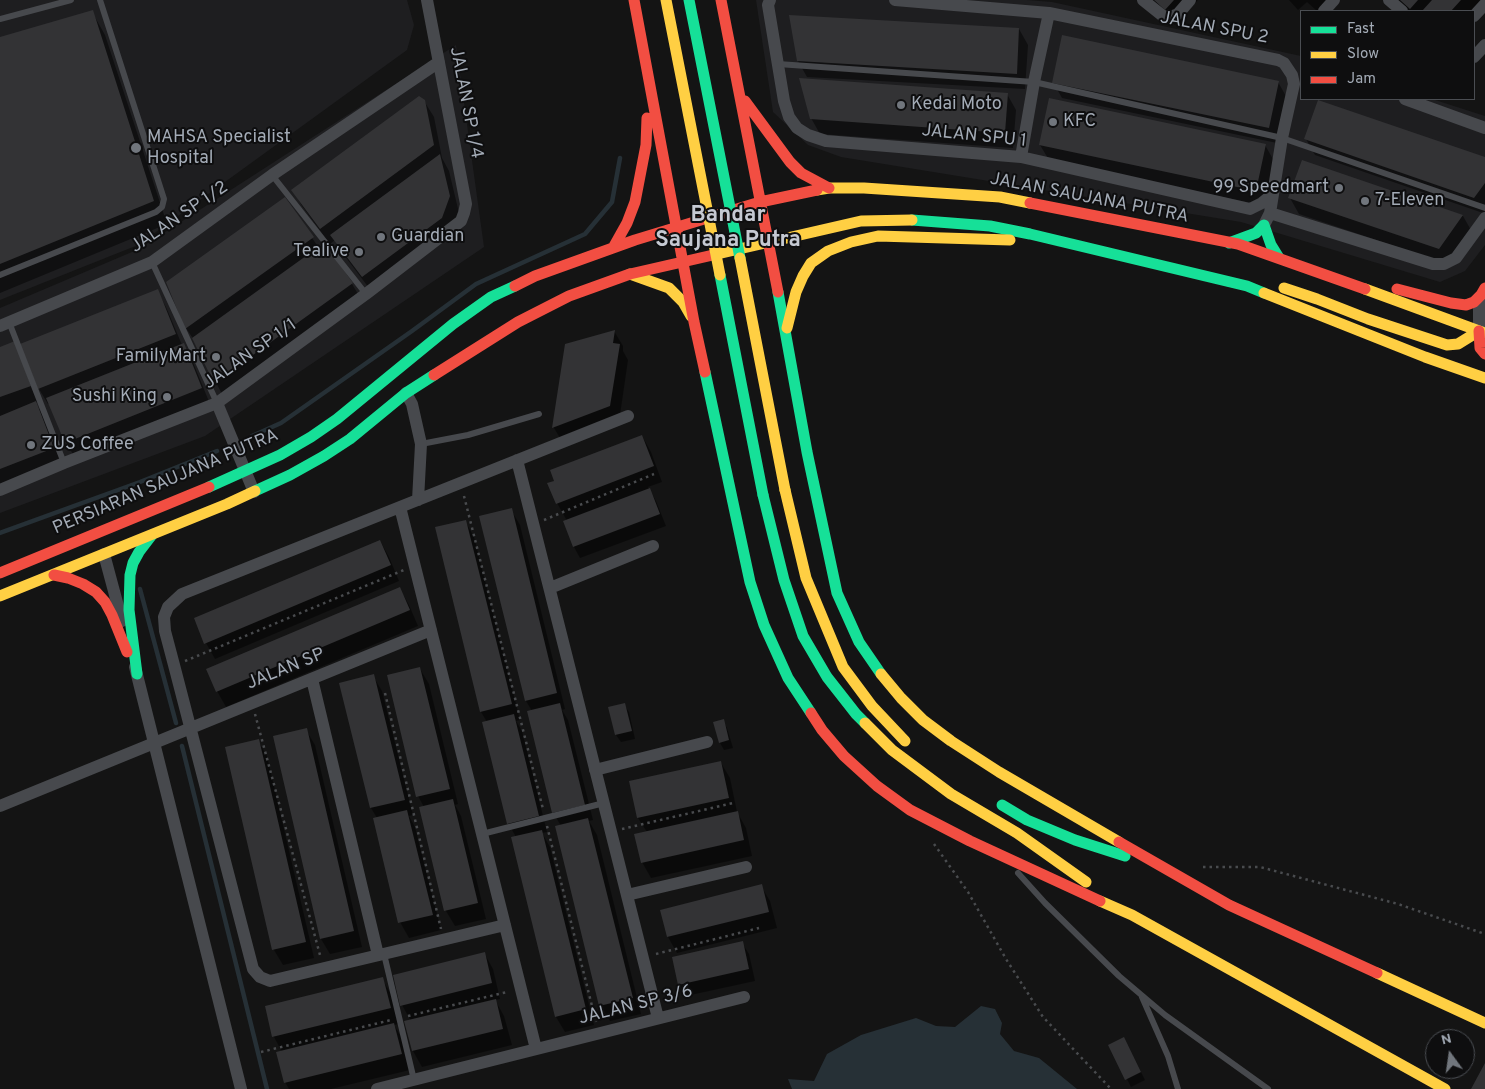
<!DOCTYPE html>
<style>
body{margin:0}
#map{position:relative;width:1485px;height:1089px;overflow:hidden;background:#141414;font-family:Overpass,sans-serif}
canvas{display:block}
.legend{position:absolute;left:1300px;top:10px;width:175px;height:90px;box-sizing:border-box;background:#0e0e0f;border:1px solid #4a4d52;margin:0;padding:6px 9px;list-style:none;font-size:15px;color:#a3abb6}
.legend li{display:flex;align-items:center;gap:10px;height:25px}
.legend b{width:25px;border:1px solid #4a4d52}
.north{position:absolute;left:1425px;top:1029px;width:50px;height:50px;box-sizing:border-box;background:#0e0e0f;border:1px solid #4a4d52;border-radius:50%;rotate:346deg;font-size:14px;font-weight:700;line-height:20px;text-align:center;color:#a3abb6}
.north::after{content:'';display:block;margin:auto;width:18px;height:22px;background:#71767d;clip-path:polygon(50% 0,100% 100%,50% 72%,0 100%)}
</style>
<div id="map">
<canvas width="1485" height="1089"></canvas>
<ul class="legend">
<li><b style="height:6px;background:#16e098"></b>Fast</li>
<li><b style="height:6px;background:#ffcf43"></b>Slow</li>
<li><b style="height:6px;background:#f24e42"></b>Jam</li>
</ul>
<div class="north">N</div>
</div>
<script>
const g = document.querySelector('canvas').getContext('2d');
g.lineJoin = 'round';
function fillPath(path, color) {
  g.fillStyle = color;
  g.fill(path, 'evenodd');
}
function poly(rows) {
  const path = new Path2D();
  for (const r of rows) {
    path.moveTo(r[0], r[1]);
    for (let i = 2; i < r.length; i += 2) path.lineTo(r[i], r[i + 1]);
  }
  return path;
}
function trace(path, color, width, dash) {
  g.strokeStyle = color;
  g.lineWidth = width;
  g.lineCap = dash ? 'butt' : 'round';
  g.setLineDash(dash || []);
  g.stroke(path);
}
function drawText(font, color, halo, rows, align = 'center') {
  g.font = font + ' Overpass,sans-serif';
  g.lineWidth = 4;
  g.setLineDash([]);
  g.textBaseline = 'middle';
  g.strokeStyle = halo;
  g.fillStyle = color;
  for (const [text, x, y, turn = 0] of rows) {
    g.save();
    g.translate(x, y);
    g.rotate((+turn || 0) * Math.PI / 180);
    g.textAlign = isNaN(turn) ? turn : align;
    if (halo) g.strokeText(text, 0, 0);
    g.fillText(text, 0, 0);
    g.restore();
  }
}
fillPath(poly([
 [0,0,407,0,414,25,407,50,138,245,0,300],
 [756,0,1027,0,1052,2,1301,56,1301,99,1432,99,1485,116,1485,245,1465,271,1440,282,1241,222,841,157,808,145,773,112],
 [456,45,484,247,205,436,0,513,0,308,139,249]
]), '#1e1e20');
fillPath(poly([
 [981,1006,995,1009,1002,1023,1000,1034,1014,1051,1039,1058,1077,1089,792,1089,788,1079,814,1081,827,1054,861,1035,916,1018,936,1026,955,1027]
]), '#263036');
fillPath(poly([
 [1153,0,1198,0,1175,25,1160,12],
 [1289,0,1328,0,1317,11,1307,2,1298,10],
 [1398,0,1484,0,1474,11,1405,11],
 [92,12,105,35,167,224,0,293,0,38],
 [1019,29,1028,45,1025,89,807,77,798,61],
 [1053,82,1278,82,1287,98,1277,143,1062,98],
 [1007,94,1016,110,1013,148,820,134,811,118],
 [424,101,434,117,442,158,449,171,459,213,451,233,372,292,341,251,335,240,330,244,302,206,293,190],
 [1306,139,1485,159,1485,211,1483,213,1315,155],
 [1040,145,1265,145,1274,161,1265,206,1049,160],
 [1302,162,1463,216,1472,232,1448,264,1299,214,1290,198],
 [285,199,319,248,352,284,361,299,224,398,196,343,186,328,168,282],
 [157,291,166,307,182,345,183,345,192,360,210,404,75,458,66,442,50,404,48,404,39,389,22,345],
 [614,331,623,346,623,351,628,360,619,422,563,443,554,428,566,345],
 [0,348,24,358,39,402,36,403,45,419,62,464,0,488],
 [642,436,651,452,662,482,648,487,656,501,666,526,580,558,574,547,564,522,567,521,557,503],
 [511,510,520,525,565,709,562,710,568,720,593,820,589,821,597,835,641,1014,610,1021,601,1006,561,826,553,812,532,711,526,701,481,517],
 [465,521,474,537,520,720,516,721,522,731,547,832,542,833,550,847,594,1025,565,1032,556,1017,516,837,508,823,487,722,481,712,436,528],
 [380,541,389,557,399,581,215,659,206,643],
 [400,589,409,605,418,626,226,707,217,691],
 [420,669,429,684,458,804,455,805,461,816,486,919,455,926,446,911,420,808,424,807,418,796],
 [373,676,382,691,413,815,409,816,415,827,441,930,409,938,400,922,377,818,371,808,341,684],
 [624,705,629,712,635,739,621,742,616,735,610,708],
 [723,721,727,728,733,748,724,750,720,743],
 [306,730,315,745,362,947,330,954,321,939],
 [258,741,267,756,314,958,283,965,274,950,227,748],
 [721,763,730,778,737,812,746,828,752,856,651,878,642,862,647,832,638,818],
 [761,886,770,901,777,928,677,953,668,937,661,910],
 [742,943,749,954,755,981,686,996,679,984],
 [484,953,493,969,500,999,495,1000,504,1016,512,1045,422,1067,413,1051,406,1022,411,1021,402,1005],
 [382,979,391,994,399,1024,394,1025,403,1040,410,1070,331,1089,289,1089,285,1082,282,1052,274,1037,266,1007],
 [1110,1046,1128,1046,1145,1080,1131,1087]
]), '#0007');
trace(poly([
 [252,436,281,423,412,331,476,284,585,234,612,202,620,158],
 [0,533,140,482,217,451],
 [140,589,176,723],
 [182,746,267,1089]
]), '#263036', 4.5);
fillPath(poly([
 [1154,0,1174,0,1165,10],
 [1400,0,1418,0,1410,9],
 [1432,0,1461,0,1451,11,1422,11],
 [93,10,154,201,0,264,0,37],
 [789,15,1019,28,1017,74,797,61],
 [1062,35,1279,81,1269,128,1052,83],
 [799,78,1008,93,1005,133,810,119],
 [419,96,425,100,434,145,320,229,291,190],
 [1049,98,1266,144,1256,191,1039,145],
 [1318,100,1485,157,1485,183,1474,198,1304,139],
 [440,154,450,196,442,218,362,277,330,235],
 [1302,160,1463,215,1439,249,1288,198],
 [285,197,314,237,185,329,166,282],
 [324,243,353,283,214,383,192,338],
 [158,289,176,334,38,389,20,344],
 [615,330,613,343,620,344,610,406,552,428,565,344],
 [15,341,31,386,0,397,0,347],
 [184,343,202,388,65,443,46,398],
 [36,401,54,448,0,469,0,416],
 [642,435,654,466,556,504,547,483,554,481,550,470],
 [650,488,660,514,573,547,563,521],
 [512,508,557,693,525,701,479,516],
 [466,520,512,704,480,712,435,527],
 [380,540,391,565,204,644,194,618],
 [400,587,410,610,216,692,206,669],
 [420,667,450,789,416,797,387,675],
 [374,674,405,800,370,808,339,683],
 [560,703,585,805,552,813,527,711],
 [625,703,632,731,615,735,608,707],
 [514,714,539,816,507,824,482,722],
 [724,719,729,740,719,743,713,722],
 [307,728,354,931,320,939,273,736],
 [259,739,306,942,272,950,225,747],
 [721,761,729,798,637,818,629,781],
 [453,799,478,903,444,911,419,807],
 [407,810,433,915,398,923,373,818],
 [738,811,744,840,641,863,634,834],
 [588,818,633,998,599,1006,555,826],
 [542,830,586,1009,555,1017,511,837],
 [762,884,769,912,667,937,660,910],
 [743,941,749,969,678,985,672,957],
 [485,952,492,983,400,1006,393,975],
 [383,977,391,1008,272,1037,265,1006],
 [496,999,503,1029,412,1051,404,1021],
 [394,1023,402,1054,284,1083,276,1052],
 [1124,1037,1141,1072,1125,1080,1108,1045],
 [1485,1063,1485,1089,1471,1089]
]), '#333335');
trace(poly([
 [464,496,543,809],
 [544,520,654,474],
 [185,661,404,570],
 [385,693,441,929],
 [255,714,320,955],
 [547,826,596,1022],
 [622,829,733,803],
 [934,844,968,892,1006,959,1043,1017,1111,1089],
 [1203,867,1260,867,1398,904,1485,934],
 [656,954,759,928],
 [408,1016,507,992],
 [261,1052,391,1020]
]), '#494b4e', 2.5, [2.5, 4]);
trace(poly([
 [0,19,71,0],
 [778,64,1034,82,1282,138,1485,208],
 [272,175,366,294],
 [152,262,217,403],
 [0,275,156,212,162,207,164,199,100,0],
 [9,322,64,463],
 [421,444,468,435,539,414],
 [482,834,604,803],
 [1018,873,1045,903,1119,976,1165,1015,1268,1089],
 [384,954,414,1080],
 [1142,997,1168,1056,1178,1089]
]), '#47494d', 6);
trace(poly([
 [770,0,768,5,784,101,789,117,797,128,808,135,826,141,1021,157,1250,209,1262,203,1273,194],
 [895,0,1049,13,1278,60,1284,63,1292,75,1294,84,1282,138,1270,213,1264,225],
 [1143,0,1163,16,1170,17,1178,14,1190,0],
 [1389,0,1402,11],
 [1324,11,1334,0],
 [1474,16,1485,4],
 [1474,57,1485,45],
 [1405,99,1485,128],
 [1021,157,1034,82,1049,13],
 [1270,213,1433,264,1444,264,1456,258,1485,218],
 [0,326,152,262,272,175,439,62],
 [1479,331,1479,309,1484,294],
 [406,393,412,404,421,444,418,500],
 [217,403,254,492],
 [517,460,658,1018],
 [0,490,64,463,217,403,366,294,461,221,464,213,466,204,427,0],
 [400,507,536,1049],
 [104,554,122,621],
 [550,588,653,546],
 [135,667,241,1089],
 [312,679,378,955],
 [595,770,707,742],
 [0,806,431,630],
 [627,895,746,867],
 [505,925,270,981,260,977,253,969,174,665,165,631,164,617,168,607,182,594,628,416],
 [377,1089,744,997]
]), '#47494d', 12);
trace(poly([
 [912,220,990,226,1030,234,1247,286,1264,293],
 [1229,243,1256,233,1264,225,1271,245,1279,258],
 [778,292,807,452,837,593,859,642,881,674],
 [705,372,750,582,764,625,788,678,811,713],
 [209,487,280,455,311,437,337,419,453,324,491,297,515,286],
 [255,491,290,475,324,456,350,439,406,393,434,375],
 [763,495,784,580,803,636,827,677,856,714,865,723],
 [137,674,129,610,130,575,133,563,139,552,152,535],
 [1002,805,1027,820,1075,840,1125,856]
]), '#16e098', 11);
trace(poly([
 [817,190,829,188,864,188,1000,197,1030,203],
 [713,255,861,221,912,220],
 [630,274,669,288,683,302,691,316],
 [1284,288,1317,299,1368,319,1447,345,1458,344,1479,331],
 [1365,289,1485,333],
 [1264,293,1425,357,1485,378],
 [787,328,796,292,803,276,811,263,828,251,851,242,878,236,1010,240],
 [785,490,806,578,843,667,872,706,905,741],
 [0,596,227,504,255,491],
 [881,674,901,698,923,720,951,741,999,772,1119,842],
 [865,723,892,750,951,794,1017,833,1086,882],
 [1100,901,1132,915,1445,1089],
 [1377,973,1485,1023]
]), '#ffcf43', 11);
trace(poly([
 [634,0,694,322,705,372],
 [721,0,778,292],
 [745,101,790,162,801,173,829,188],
 [1030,203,1238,244,1365,289],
 [613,248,627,223,635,202,646,145,647,118],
 [515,286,535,276,635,240,760,202,817,190],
 [1397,289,1451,303,1466,305,1474,302,1481,295,1485,288],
 [1479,331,1480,348,1485,354],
 [434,375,518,322,569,296,630,274,713,255],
 [0,573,209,487],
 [54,575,68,578,83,584,96,592,105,602,112,615,127,652],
 [811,713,822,730,844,756,877,786,910,810,970,841,1100,901],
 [1119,842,1229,905,1377,973]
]), '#f24e42', 11);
trace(poly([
 [689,0,740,258],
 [720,275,763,495]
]), '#16e098', 11);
trace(poly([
 [666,0,720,275],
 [740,258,785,490]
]), '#ffcf43', 11);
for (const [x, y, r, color] of [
 [901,105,5,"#71767d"],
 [1053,122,5,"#71767d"],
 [136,148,6,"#71767d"],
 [1339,188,5,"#71767d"],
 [1365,201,5,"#71767d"],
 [381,237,5,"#71767d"],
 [359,252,5,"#71767d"],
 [216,357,5,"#71767d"],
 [167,397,5,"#71767d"],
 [31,445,5,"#71767d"]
]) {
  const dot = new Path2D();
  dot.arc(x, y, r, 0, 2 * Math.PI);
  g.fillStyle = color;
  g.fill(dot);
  trace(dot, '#0e0e0f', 2);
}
drawText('18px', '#a3abb6', '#0e0e0f', [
 ["JALAN SPU 2",1214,29,11],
 ["JALAN SP 1/4",465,103,79],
 ["JALAN SPU 1",974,137,6],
 ["JALAN SAUJANA PUTRA",1089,199,11],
 ["JALAN SP 1/2",180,218,-34],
 ["JALAN SP 1/1",251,355,-35],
 ["PERSIARAN SAUJANA PUTRA",166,483,-23],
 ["JALAN SP",286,670,-22],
 ["JALAN SP 3/6",636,1006,-14]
]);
drawText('18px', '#a3abb6', '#0e0e0f', [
 ["Kedai Moto",911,105],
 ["KFC",1063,122],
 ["MAHSA Specialist",147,138],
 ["Hospital",147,159],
 ["99 Speedmart",1329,188,"right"],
 ["7-Eleven",1375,201],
 ["Guardian",391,237],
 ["Tealive",349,252,"right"],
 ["FamilyMart",206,357,"right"],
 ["Sushi King",157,397,"right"],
 ["ZUS Coffee",41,445]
], 'left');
drawText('bold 22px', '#c5c9d2', '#0e0e0f', [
 ["Bandar",728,217],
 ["Saujana Putra",728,242]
]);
</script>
